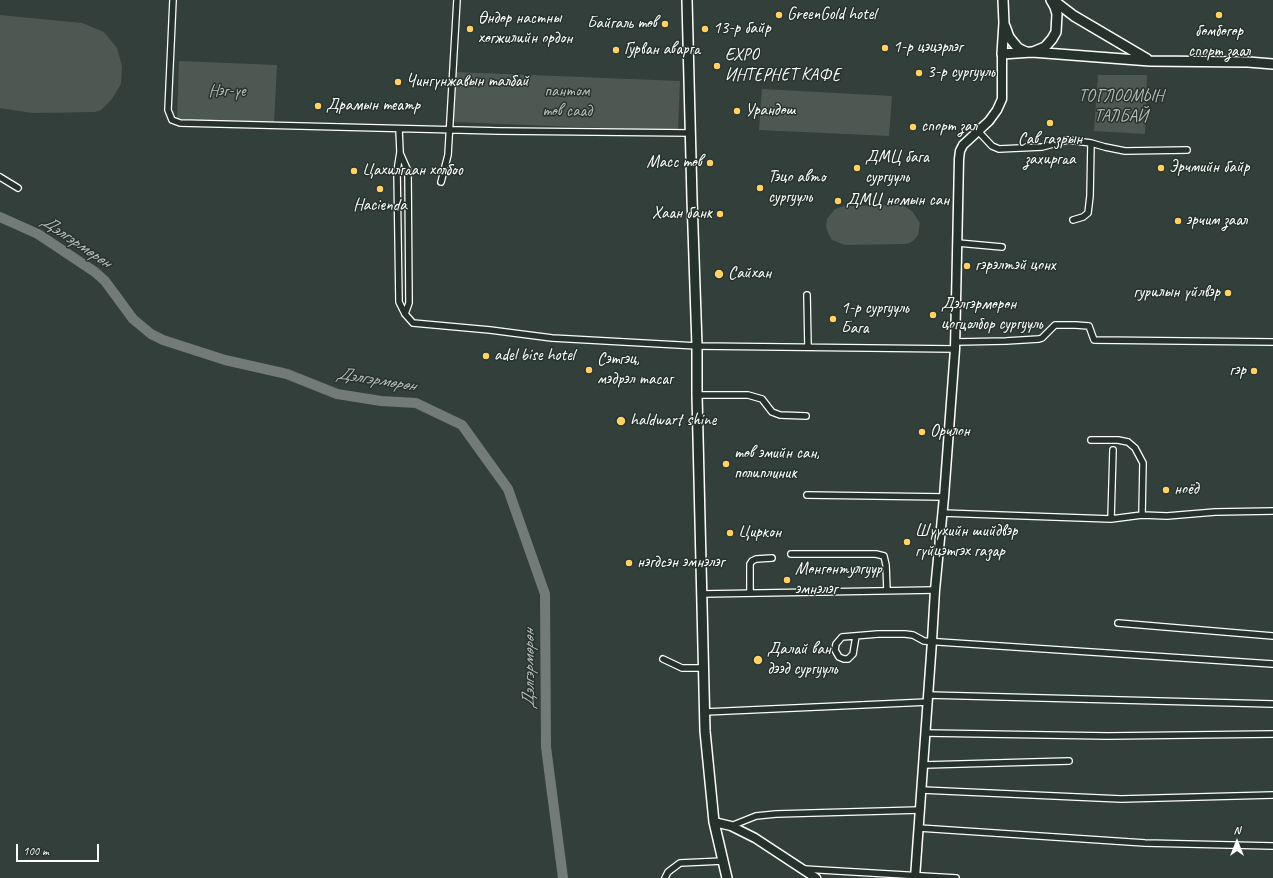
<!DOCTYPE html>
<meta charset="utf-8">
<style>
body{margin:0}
#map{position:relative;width:1273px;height:878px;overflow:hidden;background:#333f3a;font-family:Caveat,sans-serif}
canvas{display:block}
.north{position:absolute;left:1217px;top:822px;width:40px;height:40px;-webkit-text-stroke:3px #26332d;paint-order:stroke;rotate:0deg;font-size:11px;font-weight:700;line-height:16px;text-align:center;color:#fff}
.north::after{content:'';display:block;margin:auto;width:14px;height:18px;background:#fff;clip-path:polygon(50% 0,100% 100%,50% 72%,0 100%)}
.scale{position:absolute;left:16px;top:844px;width:83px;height:18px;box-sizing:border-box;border:2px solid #fff;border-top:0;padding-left:5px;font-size:12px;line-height:14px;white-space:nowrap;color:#fff;-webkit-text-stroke:3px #26332d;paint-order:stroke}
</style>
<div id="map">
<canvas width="1273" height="878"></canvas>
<div class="north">N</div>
<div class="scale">100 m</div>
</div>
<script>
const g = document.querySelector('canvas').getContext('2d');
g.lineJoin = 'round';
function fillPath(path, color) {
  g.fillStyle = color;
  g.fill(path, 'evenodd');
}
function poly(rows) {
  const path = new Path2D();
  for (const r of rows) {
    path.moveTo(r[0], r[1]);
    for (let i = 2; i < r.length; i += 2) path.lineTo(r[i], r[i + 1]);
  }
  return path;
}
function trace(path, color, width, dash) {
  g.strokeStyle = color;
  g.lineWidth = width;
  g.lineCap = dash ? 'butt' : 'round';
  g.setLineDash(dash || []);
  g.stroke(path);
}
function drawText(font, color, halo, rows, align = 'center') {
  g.font = font + ' Caveat,sans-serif';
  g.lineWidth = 3;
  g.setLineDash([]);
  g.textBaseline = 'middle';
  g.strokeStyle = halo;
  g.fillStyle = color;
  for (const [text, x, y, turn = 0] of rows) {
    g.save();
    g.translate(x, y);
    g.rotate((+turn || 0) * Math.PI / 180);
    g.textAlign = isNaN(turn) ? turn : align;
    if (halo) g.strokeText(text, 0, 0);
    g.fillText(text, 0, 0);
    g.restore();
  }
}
fillPath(poly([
 [0,15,82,23,104,32,117,48,122,66,121,84,112,99,101,110,96,112,32,113,0,108],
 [179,61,277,65,274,123,177,119],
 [455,72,680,81,678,131,453,122],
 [1098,75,1147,75,1145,134,1094,131],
 [762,89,892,96,889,136,759,130],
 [902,205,912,211,920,223,918,235,914,240,910,243,905,244,845,245,832,240,828,233,826,226,827,219,834,210,838,208,844,206]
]), '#4d5853');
trace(poly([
 [0,217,38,234,95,272,105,281,133,319,151,334,163,340,225,360,287,374,337,394,381,401,416,403,462,425,508,489,545,594,546,747,563,878]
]), '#737b78', 10);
const minor = poly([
 [173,0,168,110,172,120,180,123,499,131,691,133],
 [399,129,400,152,397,171,399,302,405,314,413,323,490,330,552,338,697,346,955,349],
 [978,131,992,146,999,149,1042,147,1068,140,1091,143,1105,147,1125,151,1187,150],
 [400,153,408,171,409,303,405,314],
 [0,177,18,188],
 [441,182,448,155,457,0],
 [1073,220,1083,217,1088,213,1090,196,1091,143],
 [958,243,1002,247],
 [807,295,808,347],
 [956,342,1006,341,1039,339,1042,338,1055,325,1075,325,1089,326,1094,340,1273,342],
 [697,395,748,395,762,399,772,412,780,415,806,416],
 [1091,440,1118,440,1128,442,1135,448,1143,463,1142,515],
 [807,495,944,497],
 [942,513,1111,519,1142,515,1167,516,1215,512,1273,511],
 [1111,519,1113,450],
 [791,554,876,554,884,556,886,565,887,591],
 [750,593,750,564,752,561,756,559,772,558],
 [702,594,935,590],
 [1118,623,1273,636],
 [856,636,853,654,848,659,844,659,839,657,835,650,836,644,842,637,878,634,905,634,913,635,924,641,1273,664],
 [663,659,682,668,704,668],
 [928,695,1273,704],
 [705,712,928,702],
 [926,733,1108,736,1273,734],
 [924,765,1069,761],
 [922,790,1121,799,1273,795],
 [731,826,756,816,776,814,920,810],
 [919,828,1145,843,1273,846],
 [804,869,956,878],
 [665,878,668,872,680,863,723,861]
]);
const secondary = poly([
 [714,822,731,826,755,838,816,878],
 [915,878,932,641,935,590,944,497,955,349,959,159,960,151,963,145,989,121,997,110,1002,99,1002,54]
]);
const primary = poly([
 [687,0,692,199,697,346,697,395,705,731,714,822,727,878]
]);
const trunk = poly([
 [1003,0,1004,23,1002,54,1032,52,1150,61,1248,62,1273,64],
 [1053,0,1074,16,1147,59],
 [1005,26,1009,37,1013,42,1018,48,1026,52],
 [1033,52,1045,47,1052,39,1056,32,1057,14,1055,7,1051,0]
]);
trace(minor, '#fff', 8);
trace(secondary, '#fff', 11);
trace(primary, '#fff', 12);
trace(trunk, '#fff', 12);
trace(minor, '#26332d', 5.5);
trace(secondary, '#26332d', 8);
trace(primary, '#26332d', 9);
trace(trunk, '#26332d', 9);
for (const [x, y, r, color] of [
 [779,15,4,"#ffd166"],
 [1219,15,4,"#ffd166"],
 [665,24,4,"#ffd166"],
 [470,29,4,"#ffd166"],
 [705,29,4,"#ffd166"],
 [885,48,4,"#ffd166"],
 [616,50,4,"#ffd166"],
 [717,66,4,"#ffd166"],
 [919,73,4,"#ffd166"],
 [398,82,4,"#ffd166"],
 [318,106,4,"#ffd166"],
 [737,111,4,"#ffd166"],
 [1050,123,4,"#ffd166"],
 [913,127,4,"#ffd166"],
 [710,163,4,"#ffd166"],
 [857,168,4,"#ffd166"],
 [1161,168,4,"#ffd166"],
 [354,171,4,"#ffd166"],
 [760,188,4,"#ffd166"],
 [380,189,4,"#ffd166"],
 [838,201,4,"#ffd166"],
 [720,214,4,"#ffd166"],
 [1178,221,4,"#ffd166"],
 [967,266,4,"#ffd166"],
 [719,274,5,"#ffd166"],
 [1228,293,4,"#ffd166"],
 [933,315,4,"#ffd166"],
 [833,319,4,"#ffd166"],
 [486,356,4,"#ffd166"],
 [589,370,4,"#ffd166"],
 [1254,371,4,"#ffd166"],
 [621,421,5,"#ffd166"],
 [922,432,4,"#ffd166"],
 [726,464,4,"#ffd166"],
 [1166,490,4,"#ffd166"],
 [730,533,4,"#ffd166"],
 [907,542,4,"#ffd166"],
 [629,563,4,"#ffd166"],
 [787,580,4,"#ffd166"],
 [758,660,5,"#ffd166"]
]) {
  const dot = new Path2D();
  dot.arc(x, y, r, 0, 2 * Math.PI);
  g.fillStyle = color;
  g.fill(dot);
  trace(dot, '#26332d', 1.5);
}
drawText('17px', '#fff', '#26332d', [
 ["GreenGold hotel",787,15],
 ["Өндөр настны",478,19],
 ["хөгжилийн ордон",478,39],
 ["Байгаль төв",657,24,"right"],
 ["13-р байр",713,29],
 ["бөмбөгөр",1219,32,"center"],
 ["спорт заал",1219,52,"center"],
 ["1-р цэцэрлэг",893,48],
 ["Гурван аварга",624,50],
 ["EXPO",725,56],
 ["ИНТЕРНЕТ КАФЕ",725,76],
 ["3-р сургууль",927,73],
 ["Чингүнжавын талбай",406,82],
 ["Драмын театр",326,106],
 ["Урандөш",745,111],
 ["спорт зал",921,127],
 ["Сав газрын",1050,140,"center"],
 ["захиргаа",1050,160,"center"],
 ["ДМЦ бага",865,158],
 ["сургууль",865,178],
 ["Масс төв",702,163,"right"],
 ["Эрчмийн байр",1169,168],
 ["Цахилгаан холбоо",362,171],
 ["Тэцо авто",768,178],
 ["сургууль",768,198],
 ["ДМЦ номын сан",846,201],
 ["Hacienda",380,206,"center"],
 ["Хаан банк",712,214,"right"],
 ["эрчим заал",1186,221],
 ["гэрэлтэй цонх",975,266],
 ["Сайхан",728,274],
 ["гурилын үйлвэр",1220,293,"right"],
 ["Дэлгэрмөрөн",941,305],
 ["цогцолбор сургууль",941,325],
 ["1-р сургууль",841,309],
 ["Бага",841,329],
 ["adel bise hotel",494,356],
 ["Сэтгэц,",597,360],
 ["мэдрэл тасаг",597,380],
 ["гэр",1246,371,"right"],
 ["haldwart shine",630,421],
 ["Орчлон",930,432],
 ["төв эмийн сан,",734,454],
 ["полиплиник",734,474],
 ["ноёд",1174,490],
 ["Шүүхийн шийдвэр",915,532],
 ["гүйцэтгэх газар",915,552],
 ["Циркон",738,533],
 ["нэгдсэн эмнэлэг",637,563],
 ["Мөнгөнтулгуур",795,570],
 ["эмнэлэг",795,590],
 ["Далай ван",767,650],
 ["дээд сургууль",767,670]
], 'left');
drawText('17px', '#b8bcba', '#26332d', [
 ["Нэг-үе",227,92],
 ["пантом",567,92],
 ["төв саад",567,112],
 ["ТОГЛООМЫН",1121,97],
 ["ТАЛБАЙ",1121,117]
]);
drawText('italic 18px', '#b9bdbc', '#26332d', [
 ["Дэлгэрмөрөн",76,242,34],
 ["Дэлгэрмөрөн",376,380,9],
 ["Дэлгэрмөрөн",529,669,-90]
]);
</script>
